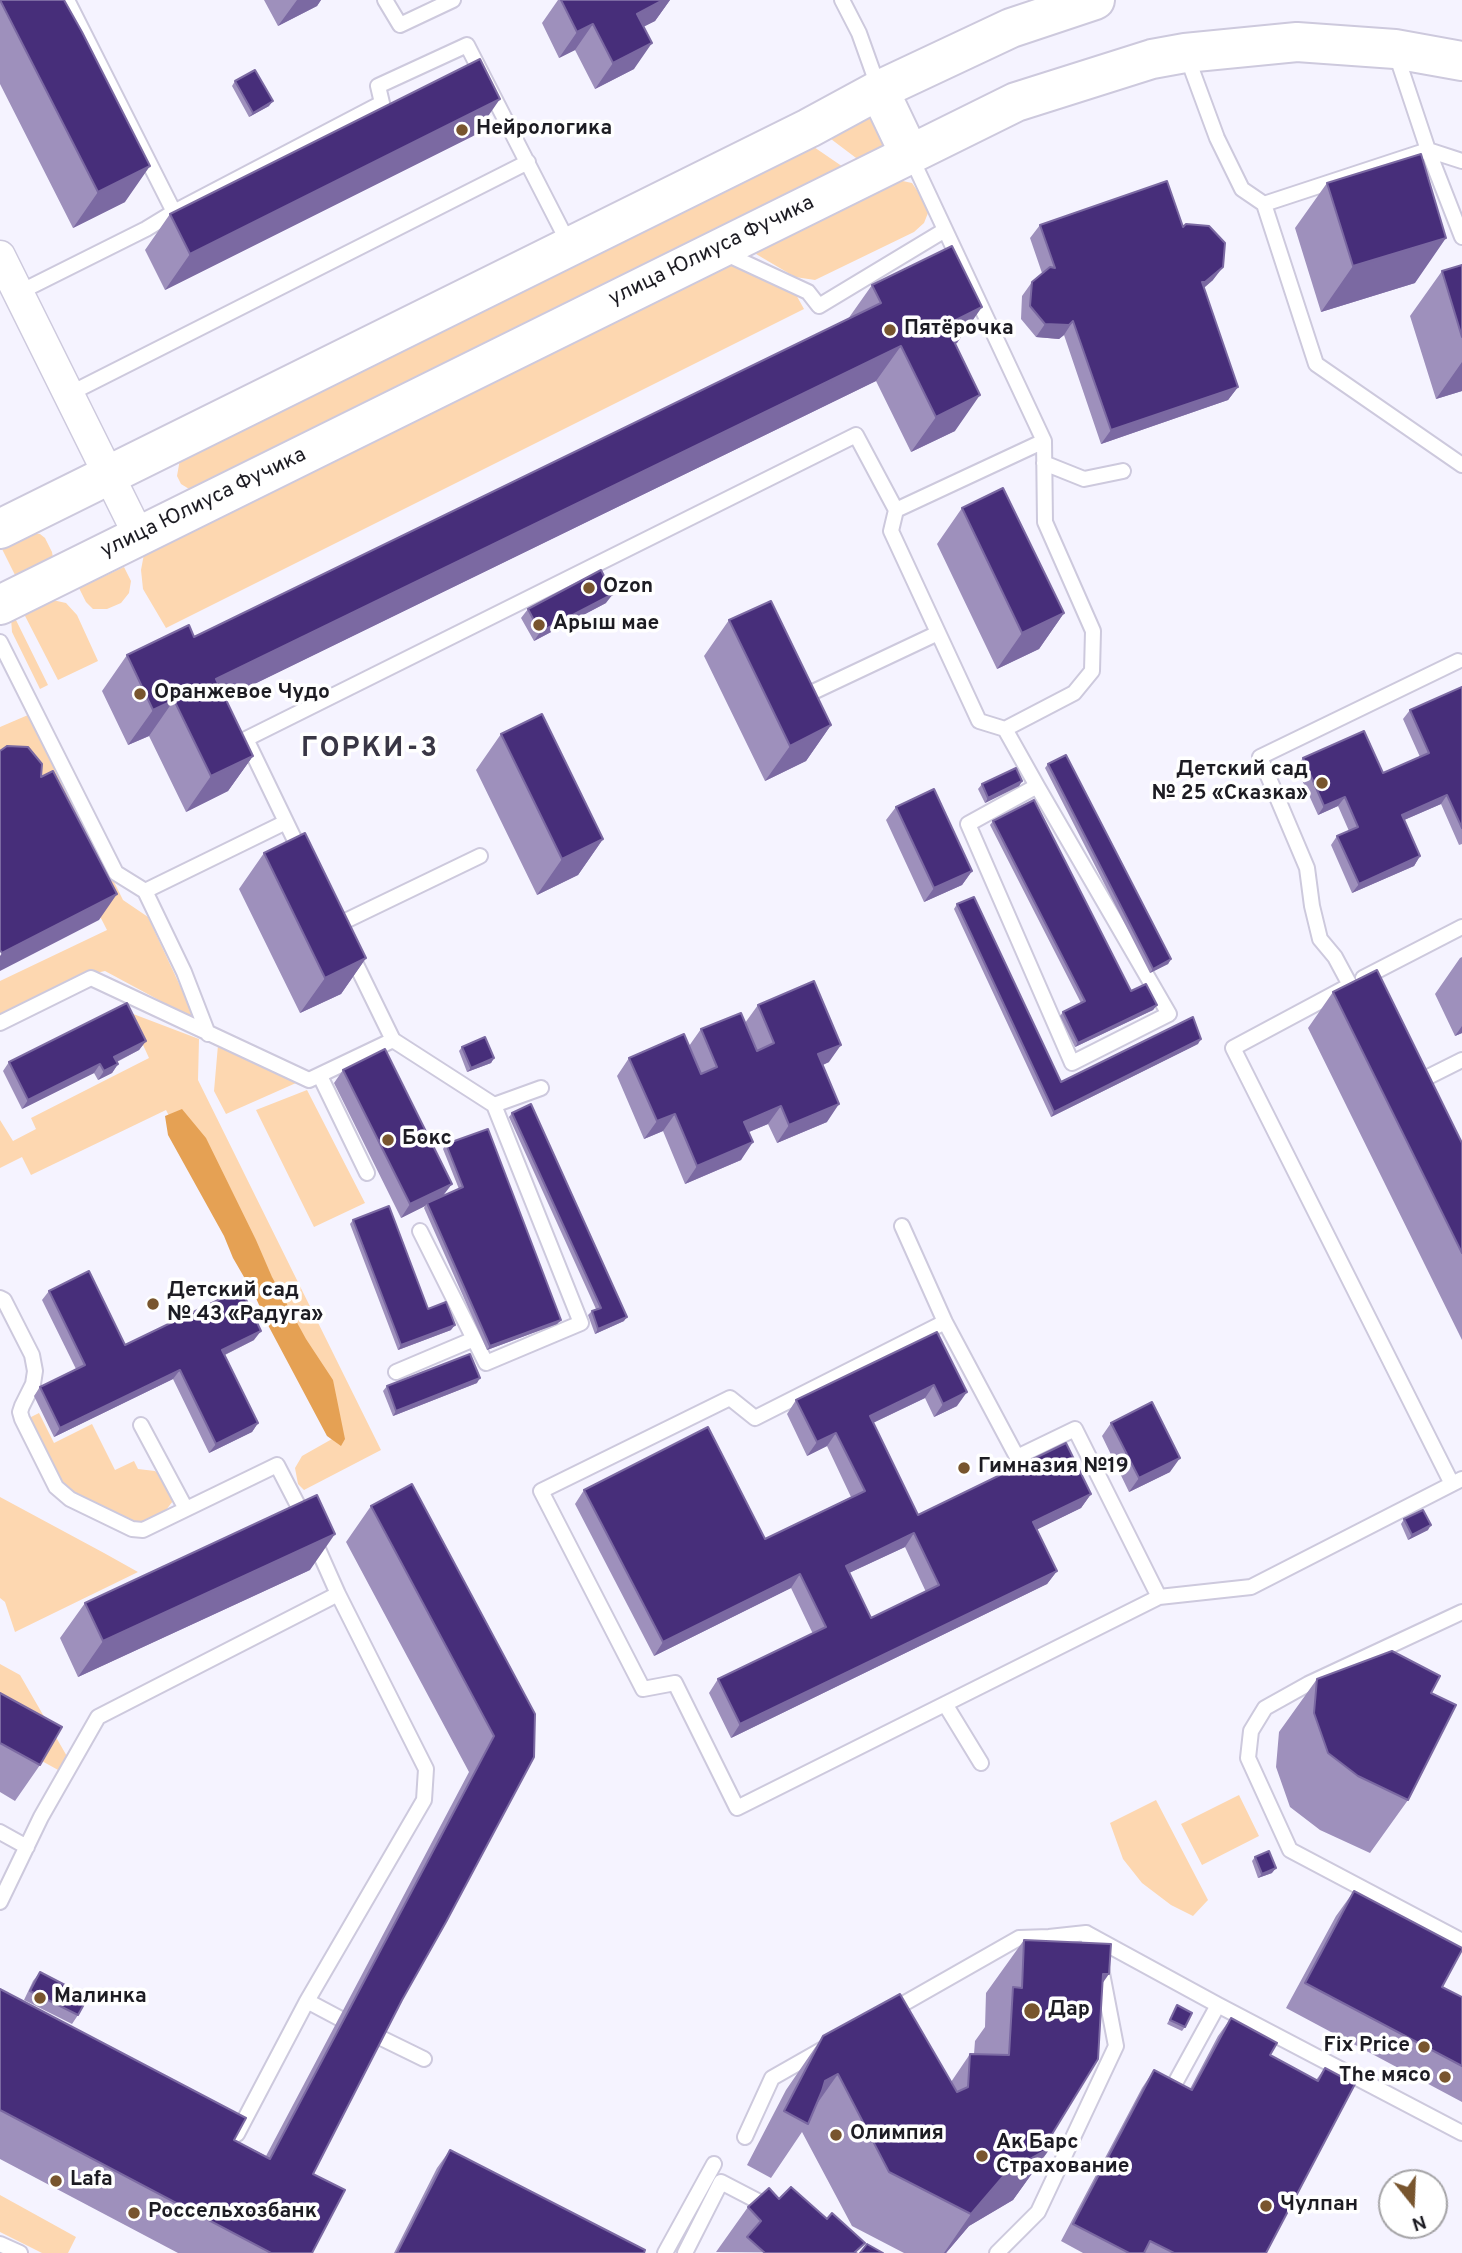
<!DOCTYPE html>
<meta charset="utf-8">
<style>
body{margin:0}
#map{position:relative;width:1462px;height:2253px;overflow:hidden;background:#f5f3ff;font-family:Overpass,sans-serif}
canvas{display:block}
.north{position:absolute;left:1378px;top:2169px;width:70px;height:70px;box-sizing:border-box;background:#fff;border:2px solid #a5a4a7;border-radius:50%;rotate:162deg;font-size:19px;font-weight:700;line-height:28px;text-align:center;color:#1d1c23}
.north::after{content:'';display:block;margin:auto;width:24px;height:32px;background:#78552e;clip-path:polygon(50% 0,100% 100%,50% 72%,0 100%)}
</style>
<div id="map">
<canvas width="1462" height="2253"></canvas>
<div class="north">N</div>
</div>
<script>
const g = document.querySelector('canvas').getContext('2d');
g.lineJoin = 'round';
function fillPath(path, color) {
  g.fillStyle = color;
  g.fill(path, 'evenodd');
}
function poly(rows) {
  const path = new Path2D();
  for (const r of rows) {
    path.moveTo(r[0], r[1]);
    for (let i = 2; i < r.length; i += 2) path.lineTo(r[i], r[i + 1]);
  }
  return path;
}
function trace(path, color, width, dash) {
  g.strokeStyle = color;
  g.lineWidth = width;
  g.lineCap = dash ? 'butt' : 'round';
  g.setLineDash(dash || []);
  g.stroke(path);
}
function drawText(font, color, halo, rows, align = 'center') {
  g.font = font + ' Overpass,sans-serif';
  g.lineWidth = 7;
  g.setLineDash([]);
  g.textBaseline = 'middle';
  g.strokeStyle = halo;
  g.fillStyle = color;
  for (const [text, x, y, turn = 0] of rows) {
    g.save();
    g.translate(x, y);
    g.rotate((+turn || 0) * Math.PI / 180);
    g.textAlign = isNaN(turn) ? turn : align;
    if (halo) g.strokeText(text, 0, 0);
    g.fillText(text, 0, 0);
    g.restore();
  }
}
fillPath(poly([
 [875,118,890,142,864,164,827,136,864,119],
 [811,145,849,171,194,492,181,484,177,476,180,459],
 [898,180,912,183,925,202,928,213,924,223,914,232,815,280,795,277,756,254,759,246],
 [730,261,794,291,804,309,166,628,143,589,141,570,144,554],
 [32,533,40,534,45,538,52,552,53,558,19,583,1,547],
 [124,567,131,581,129,593,121,603,107,609,93,609,86,602,79,588],
 [44,601,57,601,66,603,77,615,98,661,58,680,23,612],
 [14,616,48,685,40,689,12,632,11,618],
 [28,715,33,720,123,900,148,917,196,1020,105,971,87,975,0,1018,0,981,107,930,40,799,0,767,0,727],
 [128,1012,199,1039,198,1080,381,1450,304,1490,298,1484,295,1468,302,1456,332,1439,166,1110,31,1175,22,1157,0,1168,0,1120,13,1141,36,1129,31,1118,149,1058],
 [218,1045,296,1083,226,1114,214,1091],
 [307,1090,365,1203,314,1227,256,1110],
 [39,1413,54,1443,92,1424,115,1470,134,1461,138,1469,155,1471,162,1477,173,1501,162,1515,141,1524,125,1519,71,1492,60,1484,29,1418],
 [0,1497,104,1553,138,1572,15,1632,5,1602,0,1598],
 [0,1664,20,1675,68,1758,60,1771,0,1738],
 [1239,1795,1259,1836,1202,1865,1181,1824],
 [1156,1800,1208,1900,1193,1916,1171,1905,1142,1883,1123,1859,1110,1823],
 [0,2195,76,2237,68,2253,42,2253,0,2232]
]), '#fdd7b0');
fillPath(poly([
 [182,1109,206,1138,256,1240,272,1277,306,1339,333,1380,345,1439,341,1446,327,1436,269,1327,255,1296,233,1258,224,1236,168,1135,165,1116]
]), '#e5a154');
const service = poly([
 [67,0,174,212],
 [385,0,400,25,453,0],
 [842,0,859,33,879,89],
 [1186,54,1217,138,1242,189,1264,204,1428,150,1462,161],
 [1396,54,1428,150,1462,237],
 [911,157,1044,441,1045,522,1093,631,1092,671,1074,693,1005,729],
 [1264,204,1316,364,1462,465],
 [724,253,808,292,819,306,945,230],
 [18,293,146,229,174,212,382,103,378,86,467,45,569,244],
 [69,394,528,162],
 [1044,463,1084,479,1123,471],
 [896,510,1044,441],
 [0,642,116,873,145,891],
 [813,692,938,633],
 [302,855,246,739,856,435,896,510,891,531,979,721,1005,729,1037,786,1169,1014,1072,1063,968,824,1037,786],
 [337,925,480,856],
 [350,952,393,1040,494,1105,541,1088],
 [1363,978,1462,927],
 [1350,985,1335,957,1320,939,1312,906,1307,868,1260,757,1458,661],
 [1345,988,1233,1048,1452,1484],
 [0,1023,91,978,309,1080,393,1040],
 [208,1034,184,972,145,891,286,822],
 [320,1076,367,1173],
 [1426,1078,1462,1060],
 [902,1226,945,1322,1017,1457,1075,1429,1159,1597],
 [420,1231,486,1363,581,1323,494,1105],
 [0,1298,4,1300,32,1355,35,1371,33,1384,22,1406,20,1412,22,1419,56,1487,70,1499,132,1529,143,1530,277,1465,306,1521],
 [945,1322,755,1418,730,1398,541,1491,643,1689,675,1683,737,1808,1159,1597,1251,1587,1462,1479],
 [396,1372,474,1339],
 [141,1425,186,1509],
 [1462,1612,1308,1684,1265,1708,1251,1731,1248,1758,1290,1850,1462,1941],
 [945,1704,981,1763],
 [0,1832,27,1847],
 [0,1902,41,1817,98,1717,338,1594],
 [1086,1933,1218,2005,1462,2133],
 [307,2001,339,2018],
 [889,2012,1019,1938,1049,1937,1086,1933,1101,1968,1116,2046,1038,2212,997,2253],
 [377,2036,424,2059],
 [1168,2096,1218,2005],
 [237,2134,307,2001,424,1800,426,1769,338,1594,314,1540],
 [745,2137,772,2078,823,2049],
 [0,2244,20,2253],
 [665,2253,714,2164],
 [685,2253,721,2182,771,2208]
]);
const minor = poly([
 [0,256,139,536]
]);
const secondary = poly([
 [879,90,909,153],
 [0,529,809,128,879,90,1011,28,1095,0],
 [0,605,1016,102,1152,59,1185,53,1297,42,1395,49,1462,61]
]);
trace(service, '#cdc9dd', 18);
trace(minor, '#cdc9dd', 33);
trace(secondary, '#cdc9dd', 42);
trace(service, '#fff', 14);
trace(minor, '#fff', 30);
trace(secondary, '#fff', 38);
fillPath(poly([
 [0,0,125,202,73,228,0,84],
 [264,0,321,0,317,6,278,26],
 [558,0,670,0,655,21,643,27,634,69,595,89,575,50,559,58,542,23],
 [235,81,269,106,249,117,232,86],
 [475,135,165,290,145,250,170,214],
 [1327,183,1415,283,1321,312,1295,228],
 [1040,225,1183,227,1213,280,1204,288,1238,387,1228,400,1101,444,1064,335,1059,339,1036,337,1021,319,1022,296,1032,282,1042,273,1030,238],
 [1462,265,1462,391,1436,399,1410,316,1442,271],
 [872,285,957,343,955,344,955,431,911,452,876,381,225,698,253,756,228,791,186,812,149,736,128,745,102,691,127,655,194,637,848,319],
 [962,508,1064,613,1039,649,997,669,937,544],
 [606,603,534,641,521,618,528,609],
 [729,620,831,725,806,761,765,781,704,656],
 [1462,687,1462,844,1459,845,1441,804,1404,820,1420,856,1414,866,1352,893,1331,845,1337,836,1349,831,1338,806,1318,815,1296,767,1303,758,1383,773,1420,757,1403,719,1410,710],
 [501,734,603,839,578,875,537,895,476,770],
 [1048,764,1171,959,1168,964,1150,973,1045,768],
 [1022,781,1019,786,985,803,978,789,982,784],
 [896,807,972,871,962,885,924,902,886,820],
 [993,821,1131,991,1157,1005,1153,1010,1075,1047,1060,1016,1063,1012,1081,1003,990,825],
 [264,853,366,958,341,994,300,1013,239,889],
 [957,904,1061,1082,1198,1044,1051,1117,954,909],
 [1462,957,1462,1033,1455,1036,1435,994,1460,958],
 [1333,992,1462,1143,1462,1340,1308,1028],
 [758,1005,829,1062,823,1065,827,1122,777,1143,768,1124,749,1132,741,1160,685,1184,663,1131,644,1139,617,1076,629,1058,689,1046,701,1029,745,1023],
 [146,1041,139,1050,117,1062,118,1064,112,1073,98,1080,94,1073,22,1109,3,1071,9,1062],
 [462,1047,494,1058,491,1063,467,1072,459,1051],
 [343,1070,443,1196,459,1189,443,1149,446,1144,561,1320,557,1324,487,1350,424,1208,425,1206,401,1218,334,1083],
 [512,1113,624,1321,595,1334,588,1315,592,1311,596,1309,509,1117],
 [353,1220,428,1309,451,1330,398,1350,350,1224],
 [49,1291,125,1345,254,1340,225,1355,258,1423,252,1432,209,1453,173,1379,54,1437,34,1396,40,1387,76,1369,42,1300],
 [937,1332,957,1406,934,1417,925,1398,873,1423,918,1515,1091,1494,1081,1508,1037,1529,1057,1571,1047,1584,731,1738,709,1693,718,1679,813,1634,791,1588,654,1656,575,1504,584,1490,765,1539,851,1497,827,1446,807,1456,787,1414,796,1400],
 [905,1547,926,1592,871,1618,849,1573],
 [477,1383,393,1416,383,1391,387,1386],
 [1111,1423,1170,1472,1129,1492,1102,1436],
 [371,1506,535,1714,402,2000,313,2174,312,2253,178,2253,0,2159,0,1989,234,2140,266,2156,469,1772,346,1542],
 [1404,1519,1428,1530,1408,1540,1401,1524],
 [310,1570,78,1677,60,1638,85,1603],
 [1317,1679,1431,1693,1408,1800,1370,1853,1320,1830,1290,1807,1276,1767,1279,1732],
 [0,1693,40,1765,15,1801,0,1792],
 [1255,1857,1272,1873,1258,1878,1252,1861],
 [1354,1891,1442,1987,1462,1997,1462,2102,1286,2008,1336,1916],
 [1024,1940,1102,1984,1049,2139,1051,2147,1013,2200,969,2226,946,2253,904,2253,852,2226,802,2132,771,2178,747,2165,786,2090,823,2036,951,2082,970,2054,974,2054,975,2041,985,2027,986,1993],
 [40,1972,78,2015,72,2024,24,2000,33,1981],
 [1177,2005,1185,2027,1182,2031,1167,2024],
 [1231,2018,1270,2055,1316,2080,1325,2068,1266,2253,1083,2253,1061,2241,1142,2088,1154,2070,1190,2089,1218,2036],
 [450,2150,644,2253,394,2253,437,2168],
 [779,2199,858,2253,716,2252,748,2207]
]), '#9e90bc');
fillPath(poly([
 [297,0,321,0,317,6,278,26],
 [663,0,670,0,655,21,619,39,637,14],
 [593,24,575,50,559,58,577,32],
 [652,43,634,69,595,89,613,63],
 [500,99,475,135,165,290,190,254],
 [273,101,269,106,249,117,253,113],
 [150,166,125,202,73,228,98,192],
 [1446,238,1415,283,1321,312,1353,266],
 [1223,267,1213,280,1195,295,1202,282],
 [982,307,957,343,920,360,946,325],
 [1073,321,1064,335,1059,339,1036,337,1045,324],
 [901,346,876,381,191,715,216,679],
 [1462,362,1462,391,1436,399],
 [1238,387,1228,400,1101,444,1111,430],
 [980,395,955,431,911,452,936,417],
 [613,594,606,603,534,641,540,632],
 [1064,613,1039,649,997,669,1022,633],
 [174,700,149,736,128,745,153,710],
 [831,725,806,761,765,781,790,746],
 [253,756,228,791,186,812,211,776],
 [1022,781,1019,786,985,803,988,798],
 [1447,795,1441,804,1395,824,1402,815],
 [1345,797,1338,806,1318,815,1324,806],
 [603,839,578,875,537,895,562,859],
 [1420,856,1414,866,1352,893,1359,884],
 [972,871,962,885,924,902,934,888],
 [117,894,99,920,0,971,0,956,2,953],
 [366,958,341,994,300,1013,325,978],
 [1171,959,1168,964,1150,973,1153,969],
 [1157,1005,1153,1010,1075,1047,1078,1043],
 [1462,1026,1462,1033,1455,1036],
 [1201,1039,1198,1044,1051,1117,1054,1112],
 [146,1041,139,1050,108,1066,114,1057],
 [841,1045,829,1062,806,1072,818,1054],
 [494,1058,491,1063,467,1072,471,1068],
 [100,1064,94,1073,22,1109,28,1100],
 [118,1064,112,1073,98,1080,104,1071],
 [839,1104,827,1122,777,1143,789,1125],
 [781,1106,768,1124,732,1139,744,1122],
 [675,1114,663,1131,644,1139,657,1121],
 [753,1142,741,1160,685,1184,697,1166],
 [452,1184,442,1197,427,1203,425,1206,401,1218,410,1204],
 [627,1317,624,1321,595,1334,598,1329],
 [561,1320,557,1324,487,1350,490,1346],
 [455,1325,451,1330,398,1350,401,1345],
 [261,1331,254,1340,216,1359,222,1350],
 [180,1370,173,1379,54,1437,60,1428],
 [480,1378,477,1383,393,1416,396,1411],
 [934,1385,925,1398,860,1429,870,1416],
 [967,1392,957,1406,934,1417,943,1404],
 [258,1423,252,1432,209,1453,216,1444],
 [836,1433,827,1446,807,1456,817,1442],
 [1180,1458,1170,1472,1129,1492,1139,1478],
 [1091,1494,1081,1508,1024,1536,1033,1522],
 [1431,1525,1428,1530,1408,1540,1412,1535],
 [914,1533,905,1547,836,1579,846,1566],
 [335,1534,310,1570,78,1677,103,1641],
 [1057,1571,1047,1584,731,1738,740,1724],
 [800,1574,791,1588,654,1656,663,1642],
 [1276,1868,1272,1873,1258,1878,1262,1874],
 [1103,1974,1109,1974,1071,2028],
 [838,2074,804,2122,825,2081],
 [1051,2147,1013,2200,969,2226,946,2253,944,2253,971,2214,1007,2172]
]), '#7b69a2');
const building = poly([
 [0,0,64,0,82,32,150,166,98,192,0,0],
 [561,0,663,0,637,14,652,43,613,63,593,24,577,32,561,0],
 [480,59,500,99,190,254,170,214,480,59],
 [255,70,273,101,253,113,235,81,255,70],
 [1421,154,1446,238,1353,266,1327,183,1421,154],
 [1167,181,1183,227,1186,224,1209,226,1225,243,1223,267,1205,282,1202,282,1238,387,1111,430,1073,321,1069,325,1045,324,1030,306,1032,282,1050,267,1055,268,1040,225,1167,181],
 [952,246,982,307,946,325,980,395,936,417,901,346,216,679,253,756,211,776,174,700,153,710,127,655,189,625,194,637,881,303,872,285,952,246],
 [1462,265,1462,337,1442,271,1462,265],
 [1003,488,1064,613,1022,633,962,508,1003,488],
 [601,570,613,594,540,632,528,609,601,570],
 [771,601,831,725,790,746,729,620,771,601],
 [1462,687,1462,828,1447,795,1402,815,1420,856,1359,884,1337,836,1358,827,1345,797,1324,806,1303,758,1364,731,1383,773,1429,753,1410,710,1462,687],
 [542,714,603,839,562,859,501,734,542,714],
 [7,746,28,747,42,764,41,777,53,771,117,894,2,953,0,950,0,751,7,746],
 [1066,755,1171,959,1153,969,1048,764,1066,755],
 [1016,768,1022,781,988,798,982,784,1016,768],
 [934,789,972,871,934,888,896,807,934,789],
 [1034,800,1131,991,1146,984,1157,1005,1078,1043,1063,1012,1085,1001,993,821,1034,800],
 [305,833,366,958,325,978,264,853,305,833],
 [974,897,1061,1082,1193,1017,1201,1039,1054,1112,957,904,974,897],
 [1377,970,1462,1143,1462,1253,1333,992,1377,970],
 [814,981,841,1045,818,1054,839,1104,789,1125,781,1106,744,1122,753,1142,697,1166,675,1114,657,1121,629,1058,684,1034,701,1074,717,1067,701,1029,741,1013,757,1051,774,1043,758,1005,814,981],
 [127,1003,146,1041,114,1057,118,1064,104,1071,100,1064,28,1100,9,1062,127,1003],
 [485,1037,494,1058,471,1068,462,1047,485,1037],
 [385,1049,452,1184,410,1204,343,1070,385,1049],
 [531,1104,627,1317,598,1329,592,1311,601,1308,512,1113,531,1104],
 [488,1129,561,1320,490,1346,427,1203,463,1187,446,1144,488,1129],
 [389,1206,428,1309,446,1302,455,1325,401,1345,353,1220,389,1206],
 [89,1271,125,1345,241,1289,261,1331,222,1350,258,1423,216,1444,180,1370,60,1428,40,1387,85,1365,49,1291,89,1271],
 [937,1332,967,1392,943,1404,934,1385,870,1416,918,1515,1066,1443,1091,1494,1033,1522,1057,1571,740,1724,718,1679,826,1627,800,1574,663,1642,584,1490,708,1427,765,1539,865,1491,836,1433,817,1442,796,1400,937,1332],
 [914,1533,939,1585,871,1618,846,1566,914,1533],
 [470,1354,480,1378,396,1411,387,1386,470,1354],
 [1152,1402,1180,1458,1139,1478,1111,1423,1152,1402],
 [412,1484,535,1714,534,1757,446,1922,402,2000,313,2174,345,2190,312,2253,271,2253,0,2110,0,1989,246,2118,234,2140,270,2159,494,1736,371,1506,412,1484],
 [317,1495,335,1534,103,1641,85,1603,317,1495],
 [1423,1510,1431,1525,1412,1535,1404,1519,1423,1510],
 [1392,1651,1440,1676,1431,1693,1456,1705,1408,1800,1358,1776,1328,1753,1314,1713,1317,1679,1392,1651],
 [0,1693,62,1727,40,1765,0,1743,0,1693],
 [1269,1851,1276,1868,1262,1874,1255,1857,1269,1851],
 [1354,1891,1462,1948,1462,1950,1442,1987,1462,1997,1462,2066,1305,1983,1354,1891],
 [1024,1940,1111,1944,1109,1974,1103,1974,1098,2059,1049,2139,1051,2147,1007,2172,971,2214,889,2172,838,2074,825,2081,822,2091,808,2124,784,2111,823,2036,900,1994,957,2092,968,2087,970,2054,1009,2055,1013,1987,1022,1988,1024,1940],
 [40,1972,88,1997,78,2015,30,1991,40,1972],
 [1177,2005,1192,2013,1185,2027,1170,2020,1177,2005],
 [1231,2018,1277,2043,1270,2055,1318,2081,1325,2068,1355,2084,1266,2253,1174,2253,1150,2241,1144,2253,1129,2253,1073,2224,1154,2070,1192,2090,1231,2018],
 [450,2150,645,2250,644,2253,397,2253,450,2150],
 [791,2187,827,2219,832,2213,865,2243,854,2253,765,2253,747,2237,761,2221,748,2207,769,2188,779,2199,791,2187],
 [867,2244,883,2253,860,2253,867,2244]
]);
fillPath(building, '#472e7a');
trace(building, '#7b69a2', 2);
for (const [x, y, r, color] of [
 [462,130,7,"#78552e"],
 [890,330,7,"#78552e"],
 [589,588,7,"#78552e"],
 [539,625,7,"#78552e"],
 [140,694,7,"#78552e"],
 [1322,783,7,"#78552e"],
 [388,1140,7,"#78552e"],
 [153,1304,7,"#78552e"],
 [964,1468,7,"#78552e"],
 [40,1998,7,"#78552e"],
 [1032,2011,9,"#78552e"],
 [1424,2047,7,"#78552e"],
 [1445,2077,7,"#78552e"],
 [836,2135,7,"#78552e"],
 [982,2156,7,"#78552e"],
 [56,2181,7,"#78552e"],
 [1266,2206,7,"#78552e"],
 [134,2213,7,"#78552e"]
]) {
  const dot = new Path2D();
  dot.arc(x, y, r, 0, 2 * Math.PI);
  g.fillStyle = color;
  g.fill(dot);
  trace(dot, '#fff', 2.5);
}
drawText('bold 21px', '#1d1c23', '#fff', [
 ["Нейрологика",476,130],
 ["Пятёрочка",904,330],
 ["Ozon",603,588],
 ["Арыш мае",553,625],
 ["Оранжевое Чудо",154,694],
 ["Детский сад",1308,771,"right"],
 ["№ 25 «Сказка»",1308,795,"right"],
 ["Бокс",402,1140],
 ["Детский сад",167,1292],
 ["№ 43 «Радуга»",167,1316],
 ["Гимназия №19",978,1468],
 ["Малинка",54,1998],
 ["Дар",1048,2011],
 ["Fix Price",1410,2047,"right"],
 ["The мясо",1431,2077,"right"],
 ["Олимпия",850,2135],
 ["Ак Барс",996,2144],
 ["Страхование",996,2168],
 ["Lafa",70,2181],
 ["Чулпан",1280,2206],
 ["Россельхозбанк",148,2213]
], 'left');
drawText('21px', '#1d1c23', '#fff', [
 ["улица Юлиуса Фучика",712,252,-26],
 ["улица Юлиуса Фучика",204,504,-26]
]);
g.letterSpacing = '2px';
drawText('bold 28px', '#393645', '#fff', [
 ["ГОРКИ-3",370,750]
]);
g.letterSpacing = '0px';
</script>
